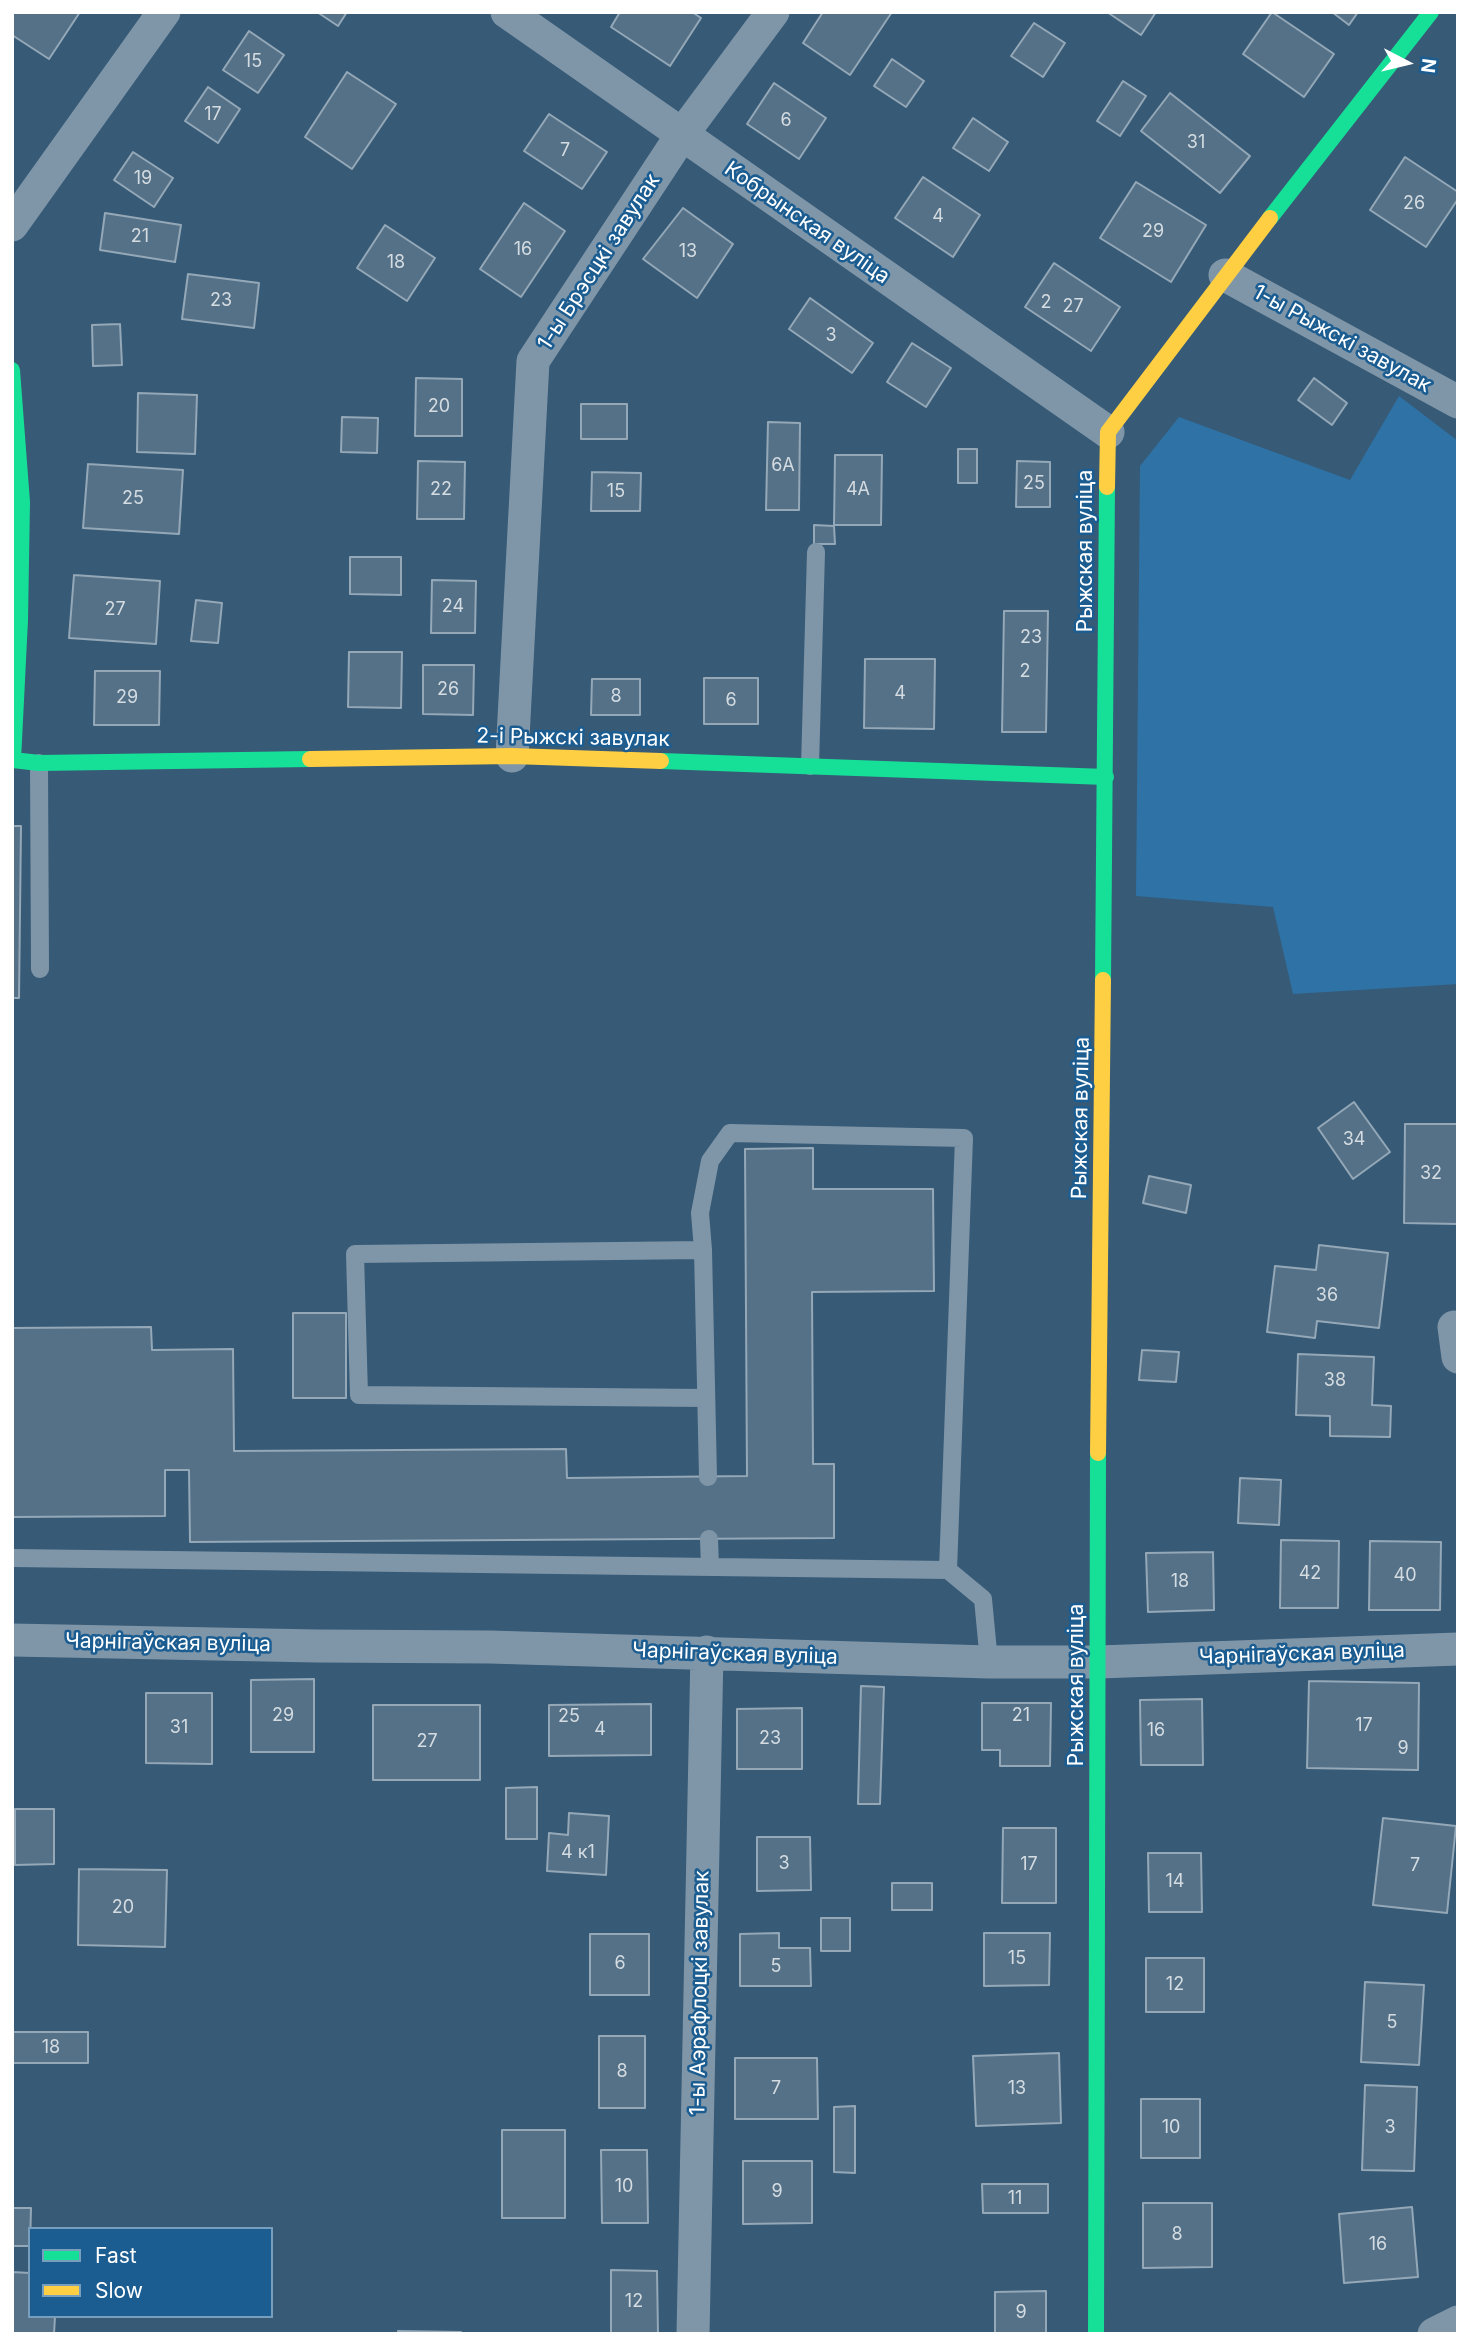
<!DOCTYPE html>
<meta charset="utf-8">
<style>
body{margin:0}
#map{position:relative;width:1470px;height:2346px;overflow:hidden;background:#375a76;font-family:Inter,sans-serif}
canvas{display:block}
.frame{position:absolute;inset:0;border:14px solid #fff;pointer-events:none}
.legend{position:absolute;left:28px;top:2227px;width:245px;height:91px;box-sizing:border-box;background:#1c5d91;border:2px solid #779ebd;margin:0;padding:9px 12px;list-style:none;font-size:21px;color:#fff}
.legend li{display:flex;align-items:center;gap:14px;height:35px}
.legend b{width:35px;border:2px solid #779ebd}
.north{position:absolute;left:1372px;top:28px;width:70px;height:70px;-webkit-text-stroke:5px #1c5d91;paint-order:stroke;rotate:97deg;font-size:19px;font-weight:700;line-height:28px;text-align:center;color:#fff}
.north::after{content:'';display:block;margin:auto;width:24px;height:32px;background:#fff;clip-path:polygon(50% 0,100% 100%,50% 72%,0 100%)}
</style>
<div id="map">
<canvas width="1470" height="2346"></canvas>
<div class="frame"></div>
<ul class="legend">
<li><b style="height:9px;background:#16e098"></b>Fast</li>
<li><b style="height:9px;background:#ffcf43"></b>Slow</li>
</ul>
<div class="north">N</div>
</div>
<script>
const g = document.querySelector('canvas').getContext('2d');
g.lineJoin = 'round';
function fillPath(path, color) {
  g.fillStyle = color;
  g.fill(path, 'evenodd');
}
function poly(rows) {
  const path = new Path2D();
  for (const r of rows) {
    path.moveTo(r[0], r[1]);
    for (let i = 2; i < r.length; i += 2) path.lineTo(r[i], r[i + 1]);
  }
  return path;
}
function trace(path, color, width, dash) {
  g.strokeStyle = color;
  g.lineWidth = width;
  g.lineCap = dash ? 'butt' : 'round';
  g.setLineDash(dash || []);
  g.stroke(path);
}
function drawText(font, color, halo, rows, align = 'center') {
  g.font = font + ' Inter,sans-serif';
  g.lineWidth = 5;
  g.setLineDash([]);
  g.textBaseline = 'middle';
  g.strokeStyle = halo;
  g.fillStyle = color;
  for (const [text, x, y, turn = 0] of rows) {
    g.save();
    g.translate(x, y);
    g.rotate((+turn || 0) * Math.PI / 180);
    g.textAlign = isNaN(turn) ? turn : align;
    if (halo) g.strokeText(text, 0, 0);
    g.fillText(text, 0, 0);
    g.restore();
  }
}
fillPath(poly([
 [1399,396,1458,441,1458,984,1293,994,1273,907,1136,896,1140,466,1179,417,1350,480]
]), '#2e72a6');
const building = poly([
 [12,12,80,12,49,59,12,35,12,12],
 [317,12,347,12,338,26,317,12],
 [620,12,692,12,701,18,670,66,611,27,620,12],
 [823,12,892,12,850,75,803,43,823,12],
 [1107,12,1156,12,1141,35,1107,12],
 [1272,12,1334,54,1304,97,1243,54,1272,12],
 [1332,12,1358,12,1349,25,1332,12],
 [1034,23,1065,43,1043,77,1011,56,1034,23],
 [249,31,284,55,258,93,223,70,249,31],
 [892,59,924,81,906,107,874,86,892,59],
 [347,72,396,104,352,169,305,137,347,72],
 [1123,81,1146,96,1120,136,1097,121,1123,81],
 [774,83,826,118,799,159,747,124,774,83],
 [208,87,240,109,218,143,185,121,208,87],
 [1170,93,1250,156,1220,193,1141,131,1170,93],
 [549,114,607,152,582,189,524,151,549,114],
 [973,118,1008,142,989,171,953,148,973,118],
 [133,152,173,178,154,207,114,180,133,152],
 [1405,157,1458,192,1458,199,1426,247,1370,210,1405,157],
 [923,177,980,215,953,257,895,218,923,177],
 [1136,182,1206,225,1171,282,1100,238,1136,182],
 [524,203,565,231,521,297,480,269,524,203],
 [683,208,733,244,697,298,643,259,683,208],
 [105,213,181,225,175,262,100,250,105,213],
 [385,225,435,258,407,301,357,268,385,225],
 [1054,263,1120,307,1091,351,1025,307,1054,263],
 [188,274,259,283,254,328,182,319,188,274],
 [810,298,873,343,852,373,789,329,810,298],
 [120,324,122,365,93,366,92,325,120,324],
 [912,343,951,368,926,407,887,382,912,343],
 [416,378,462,379,462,436,415,436,416,378],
 [1314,378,1347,403,1332,425,1298,400,1314,378],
 [138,393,197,395,195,454,137,452,138,393],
 [581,404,627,404,627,439,581,439,581,404],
 [342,417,378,418,377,453,341,452,342,417],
 [768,422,800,423,799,510,766,510,768,422],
 [958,449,977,449,977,483,958,483,958,449],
 [835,455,882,455,881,525,834,525,835,455],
 [418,461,465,462,464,519,417,519,418,461],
 [1017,461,1050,462,1050,507,1016,507,1017,461],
 [88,464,183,470,179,534,83,528,88,464],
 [592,472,641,473,640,511,591,511,592,472],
 [814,525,834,526,835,544,814,544,814,525],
 [350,557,401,557,401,595,350,594,350,557],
 [74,575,160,581,156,644,69,638,74,575],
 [432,580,476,581,475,633,431,633,432,580],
 [196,600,222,603,218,643,191,641,196,600],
 [1004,611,1048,611,1046,732,1002,732,1004,611],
 [349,652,402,652,401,708,348,707,349,652],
 [865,659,935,659,934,729,864,728,865,659],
 [423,665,474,665,473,715,423,714,423,665],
 [95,671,160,671,159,725,94,725,95,671],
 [704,678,758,678,758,724,704,724,704,678],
 [592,679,640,679,640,715,591,715,592,679],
 [12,826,21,826,19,998,12,998,12,826],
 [1354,1102,1390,1152,1353,1179,1318,1128,1354,1102],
 [1405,1124,1458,1124,1458,1224,1404,1223,1405,1124],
 [813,1148,813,1189,933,1189,934,1291,812,1292,813,1464,834,1464,834,1538,190,1542,189,1470,165,1470,165,1516,12,1517,12,1328,151,1327,152,1350,233,1349,234,1451,566,1449,567,1478,747,1476,745,1149,813,1148],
 [1149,1176,1191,1185,1186,1213,1143,1203,1149,1176],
 [1319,1245,1388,1253,1379,1328,1317,1321,1315,1338,1267,1332,1275,1266,1316,1270,1319,1245],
 [293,1313,346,1313,346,1398,293,1398,293,1313],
 [1142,1350,1179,1352,1176,1382,1139,1380,1142,1350],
 [1298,1354,1374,1357,1372,1405,1391,1406,1390,1437,1330,1436,1330,1416,1296,1415,1298,1354],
 [1240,1478,1281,1480,1279,1525,1238,1523,1240,1478],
 [1281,1540,1339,1541,1338,1608,1280,1608,1281,1540],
 [1370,1541,1441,1542,1440,1610,1369,1610,1370,1541],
 [1213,1552,1214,1610,1148,1612,1146,1553,1213,1552],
 [314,1679,314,1752,251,1752,251,1680,314,1679],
 [1309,1681,1419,1683,1418,1770,1307,1768,1309,1681],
 [861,1686,884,1687,880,1804,858,1804,861,1686],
 [146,1693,212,1693,212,1764,146,1763,146,1693],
 [1202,1699,1203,1765,1141,1765,1140,1700,1202,1699],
 [982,1703,1051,1703,1050,1766,1000,1766,1000,1750,982,1750,982,1703],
 [651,1704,651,1755,549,1756,549,1705,651,1704],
 [373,1705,480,1705,480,1780,373,1780,373,1705],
 [802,1708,802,1769,737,1769,737,1709,802,1708],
 [537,1787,537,1839,506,1839,506,1788,537,1787],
 [15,1809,54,1809,54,1864,15,1865,15,1809],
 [569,1813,609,1816,606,1875,547,1871,549,1833,568,1835,569,1813],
 [1383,1818,1456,1826,1447,1913,1373,1905,1383,1818],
 [1003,1828,1056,1828,1056,1903,1002,1903,1003,1828],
 [757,1837,810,1837,811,1890,757,1891,757,1837],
 [1148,1853,1201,1853,1202,1912,1149,1912,1148,1853],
 [79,1869,167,1870,165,1947,78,1945,79,1869],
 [892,1883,932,1883,932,1910,892,1910,892,1883],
 [821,1918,850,1918,850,1951,821,1951,821,1918],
 [779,1933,779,1948,810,1948,811,1986,740,1986,740,1934,779,1933],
 [984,1933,1050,1933,1049,1985,984,1986,984,1933],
 [590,1934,649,1934,649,1995,590,1995,590,1934],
 [1146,1958,1204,1958,1204,2012,1146,2012,1146,1958],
 [1365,1982,1424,1985,1419,2065,1361,2062,1365,1982],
 [13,2032,88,2032,88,2063,13,2063,13,2032],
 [599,2036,645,2036,645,2108,599,2108,599,2036],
 [1059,2053,1061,2123,976,2126,973,2056,1059,2053],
 [735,2058,817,2058,818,2119,735,2119,735,2058],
 [1365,2085,1417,2087,1414,2171,1362,2170,1365,2085],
 [1141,2099,1200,2099,1200,2158,1141,2158,1141,2099],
 [855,2106,855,2173,834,2172,834,2107,855,2106],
 [502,2130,565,2130,565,2218,502,2218,502,2130],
 [601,2150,647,2150,648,2223,602,2223,601,2150],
 [743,2161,812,2161,812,2223,743,2224,743,2161],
 [982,2184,1048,2184,1048,2213,983,2213,982,2184],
 [1143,2203,1212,2203,1212,2267,1143,2268,1143,2203],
 [1412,2207,1418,2277,1344,2283,1339,2214,1412,2207],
 [12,2208,31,2208,30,2246,12,2246,12,2208],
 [611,2270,657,2271,658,2334,611,2334,611,2270],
 [12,2272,30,2273,30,2316,55,2316,54,2334,12,2333,12,2272],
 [1046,2291,1046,2334,995,2334,995,2292,1046,2291],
 [398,2331,461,2332,461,2334,398,2334,398,2331]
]);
fillPath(building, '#557188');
trace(building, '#94a8b7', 2);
trace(poly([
 [39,763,40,969],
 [810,766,816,552],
 [703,1250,708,1477],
 [706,1398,359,1395,355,1254,703,1250,700,1213,710,1161,730,1133,964,1138,948,1570,983,1599,989,1662],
 [709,1539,710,1567],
 [12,1558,948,1570]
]), '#7f96a9', 18);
trace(poly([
 [507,12,1108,432],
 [12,225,164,12],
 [1225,275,1458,402],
 [512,756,533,361,681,136,773,12],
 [1454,1327,1458,1357],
 [12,1640,317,1646,490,1647,989,1662,1099,1662,1458,1649],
 [693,2334,707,1652],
 [1434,2334,1458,2322]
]), '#7f96a9', 33);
trace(poly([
 [1270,218,1431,12],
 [12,370,22,502,20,620,13,760,39,763,310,759],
 [661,761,1106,777],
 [1103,980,1107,487],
 [1096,2334,1098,1453]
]), '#16e098', 16);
trace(poly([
 [1107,487,1108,432,1270,218],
 [310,759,512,756,661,761],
 [1098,1453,1103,980]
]), '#ffcf43', 16);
drawText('18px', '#d4dce1', null, [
 ["15",253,62],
 ["17",213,115],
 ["6",786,121],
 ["31",1196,143],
 ["7",565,151],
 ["19",143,179],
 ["26",1414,204],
 ["4",938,217],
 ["29",1153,232],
 ["21",140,237],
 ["16",523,250],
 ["13",688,252],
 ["18",396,263],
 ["23",221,301],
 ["2",1046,303],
 ["27",1073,307],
 ["3",831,336],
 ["20",439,407],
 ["6А",783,466],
 ["25",1034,484],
 ["22",441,490],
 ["4А",858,490],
 ["15",616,492],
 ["25",133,499],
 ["24",453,607],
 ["27",115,610],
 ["23",1031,638],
 ["2",1025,672],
 ["26",448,690],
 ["4",900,694],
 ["8",616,697],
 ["29",127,698],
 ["6",731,701],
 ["34",1354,1140],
 ["32",1431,1174],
 ["36",1327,1296],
 ["38",1335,1381],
 ["42",1310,1574],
 ["40",1405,1576],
 ["18",1180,1582],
 ["29",283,1716],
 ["21",1021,1716],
 ["25",569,1717],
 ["17",1364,1726],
 ["31",179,1728],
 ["4",600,1730],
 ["16",1156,1731],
 ["23",770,1739],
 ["27",427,1742],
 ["9",1403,1749],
 ["4 к1",578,1853],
 ["3",784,1864],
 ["17",1029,1865],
 ["7",1415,1866],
 ["14",1175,1882],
 ["20",123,1908],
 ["15",1017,1959],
 ["6",620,1964],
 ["5",776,1967],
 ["12",1175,1985],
 ["5",1392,2023],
 ["18",51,2048],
 ["8",622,2072],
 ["7",776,2089],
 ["13",1017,2089],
 ["10",1171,2128],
 ["3",1390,2128],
 ["10",624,2187],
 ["9",777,2192],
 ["11",1015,2199],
 ["8",1177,2235],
 ["16",1378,2245],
 ["12",634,2302],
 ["9",1021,2313]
]);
drawText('21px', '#fff', '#1c5d91', [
 ["Кобрынская вуліца",807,223,35],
 ["1-ы Брэсцкі завулак",599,262,-57],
 ["1-ы Рыжскі завулак",1342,339,29],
 ["Рыжская вуліца",1086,551,-90],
 ["2-і Рыжскі завулак",573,738,1],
 ["Рыжская вуліца",1081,1118,-89],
 ["Чарнігаўская вуліца",168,1643,1],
 ["Чарнігаўская вуліца",735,1654,2],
 ["Чарнігаўская вуліца",1302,1654,-2],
 ["Рыжская вуліца",1077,1685,-90],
 ["1-ы Аэрафлоцкі завулак",700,1993,-89]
]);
</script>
